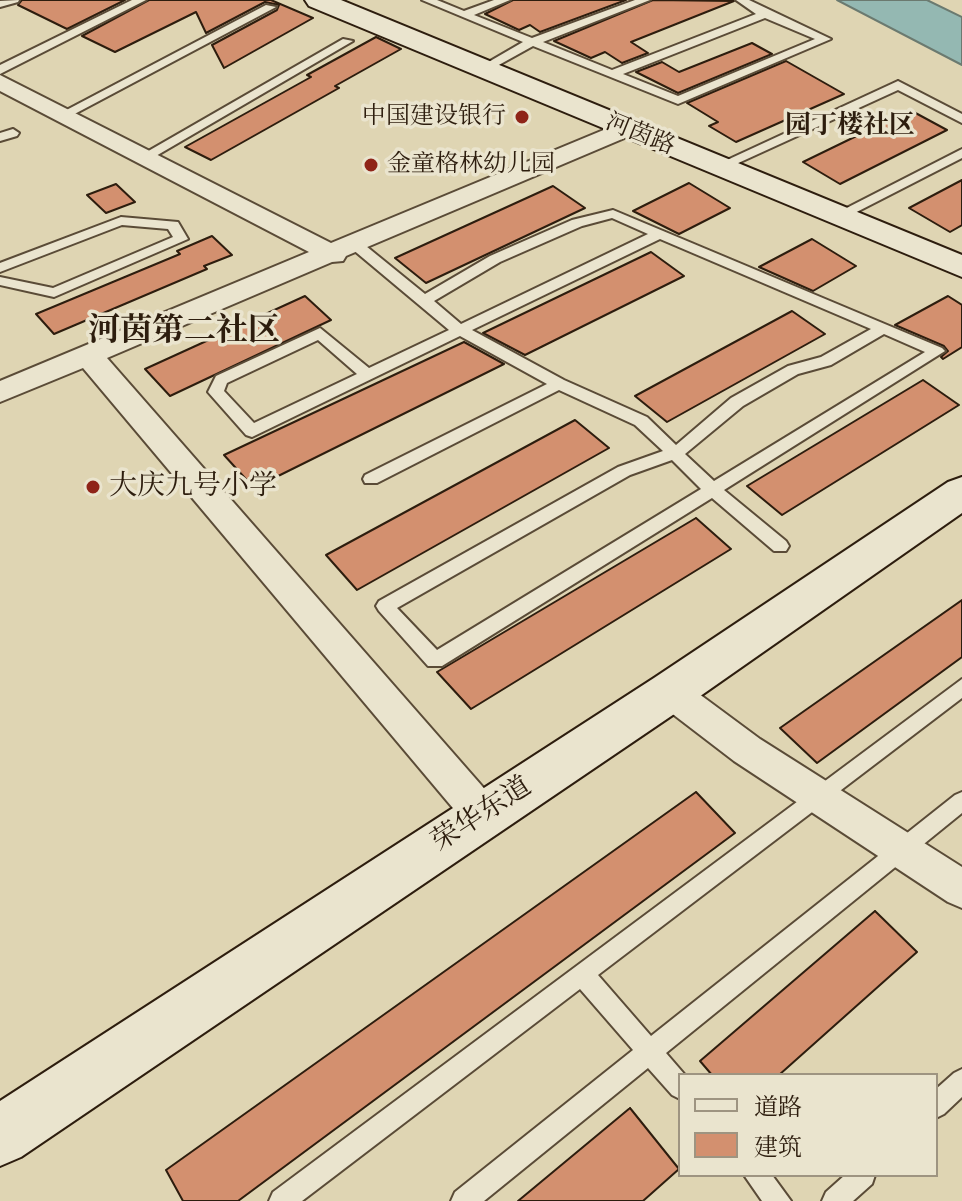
<!DOCTYPE html>
<meta charset="utf-8">
<style>
body{margin:0}
#map{position:relative;width:962px;height:1201px;overflow:hidden;background:#dfd5b3;font-family:"Gentium Book Plus","Noto Serif SC",serif}
canvas{display:block}
.legend{position:absolute;left:678px;top:1073px;width:260px;height:104px;box-sizing:border-box;background:#eae4ce;border:2px solid #9e9481;margin:0;padding:10px 14px;list-style:none;font-size:24px;color:#2d1d0e}
.legend li{display:flex;align-items:center;gap:16px;height:40px}
.legend b{width:40px;border:2px solid #9e9481}
</style>
<div id="map">
<canvas width="962" height="1201"></canvas>
<ul class="legend">
<li><b style="height:10px;background:#eae4ce"></b>道路</li>
<li><b style="height:22px;background:#d3906f"></b>建筑</li>
</ul>
</div>
<script>
const g = document.querySelector('canvas').getContext('2d');
g.lineJoin = 'round';
function fillPath(path, color) {
  g.fillStyle = color;
  g.fill(path, 'evenodd');
}
function poly(rows) {
  const path = new Path2D();
  for (const r of rows) {
    path.moveTo(r[0], r[1]);
    for (let i = 2; i < r.length; i += 2) path.lineTo(r[i], r[i + 1]);
  }
  return path;
}
function trace(path, color, width, dash) {
  g.strokeStyle = color;
  g.lineWidth = width;
  g.lineCap = dash ? 'butt' : 'round';
  g.setLineDash(dash || []);
  g.stroke(path);
}
function drawText(font, color, halo, rows, align = 'center') {
  g.font = font + ' "Gentium Book Plus","Noto Serif SC",serif';
  g.lineWidth = 7;
  g.setLineDash([]);
  g.textBaseline = 'middle';
  g.strokeStyle = halo;
  g.fillStyle = color;
  for (const [text, x, y, turn = 0] of rows) {
    g.save();
    g.translate(x, y);
    g.rotate((+turn || 0) * Math.PI / 180);
    g.textAlign = isNaN(turn) ? turn : align;
    if (halo) g.strokeText(text, 0, 0);
    g.fillText(text, 0, 0);
    g.restore();
  }
}
const water = poly([
 [837,0,927,0,962,17,962,65,837,0]
]);
fillPath(water, '#94b8b2');
trace(water, '#6b7a70', 2);
const building = poly([
 [22,0,125,0,67,29,18,5,22,0],
 [149,0,271,0,313,18,224,68,212,45,277,10,279,5,265,2,206,33,196,12,115,52,82,36,149,0],
 [513,0,626,0,540,32,530,25,519,30,485,14,513,0],
 [653,0,734,1,631,42,648,53,622,63,605,52,591,58,554,41,653,0],
 [376,37,401,49,335,86,339,88,211,160,185,147,311,77,307,75,376,37],
 [752,43,772,54,678,93,636,72,662,62,679,72,752,43],
 [786,61,844,94,736,142,709,126,718,122,687,103,786,61],
 [910,110,947,130,840,184,803,162,910,110],
 [962,180,962,225,950,232,909,208,962,180],
 [689,183,730,208,679,234,633,211,689,183],
 [116,184,135,202,106,213,87,195,116,184],
 [553,186,585,208,426,283,395,258,553,186],
 [212,236,232,255,204,266,207,269,54,334,36,314,180,254,177,251,212,236],
 [812,239,856,266,813,291,759,267,812,239],
 [651,252,684,276,525,355,483,333,651,252],
 [305,296,331,320,170,396,145,369,305,296],
 [948,296,962,305,962,347,943,359,941,357,948,351,944,346,895,325,948,296],
 [792,311,825,334,667,422,635,396,792,311],
 [464,342,504,364,254,488,224,455,464,342],
 [923,380,959,405,782,515,747,486,923,380],
 [575,420,609,448,357,590,326,555,575,420],
 [696,518,731,549,471,709,437,672,696,518],
 [962,600,962,657,817,763,780,728,962,600],
 [696,792,735,833,238,1201,183,1201,166,1170,696,792],
 [875,911,917,952,779,1075,712,1075,700,1061,875,911],
 [630,1108,679,1169,643,1201,518,1201,630,1108]
]);
fillPath(building, '#d3906f');
trace(building, '#2d1d0e', 2);
const lane = poly([
 [19,0,18,2,0,7,0,1,19,0],
 [132,0,146,0,0,74,0,65,132,0],
 [422,0,437,0,464,11,494,0,510,0,474,15,532,38,635,0,650,0,543,42,612,70,756,14,736,0,749,0,831,39,678,104,533,46,488,71,480,71,480,67,523,42,422,0],
 [765,18,815,39,678,96,623,74,765,18],
 [266,5,276,7,67,118,57,115,266,5],
 [343,39,353,41,149,160,138,157,343,39],
 [898,81,962,114,962,123,898,90,723,170,712,167,898,81],
 [13,129,19,133,17,136,0,141,0,133,13,129],
 [962,149,962,158,843,219,833,219,831,216,962,149],
 [613,210,942,348,945,351,724,490,786,541,789,546,786,551,774,551,712,498,442,666,428,666,379,611,376,606,379,601,618,467,663,451,635,425,559,390,377,483,365,483,363,479,365,475,547,384,460,336,252,437,246,435,208,392,216,376,320,328,369,368,449,330,351,248,351,242,361,242,425,294,490,256,572,220,613,210],
 [612,218,648,234,461,324,434,301,500,262,582,226,612,218],
 [660,239,871,329,821,357,788,366,731,398,676,445,647,417,564,380,472,330,660,239],
 [884,334,925,352,714,481,685,454,743,406,798,374,831,365,884,334],
 [318,340,357,374,254,423,224,391,227,383,318,340],
 [672,460,701,489,437,650,397,608,630,475,672,460],
 [121,217,178,222,188,239,54,297,0,285,0,277,53,288,173,237,168,229,122,225,0,272,0,263,121,217],
 [962,679,962,698,598,975,651,1036,955,795,962,792,962,813,666,1053,685,1075,680,1075,680,1099,672,1095,648,1068,484,1201,451,1201,455,1192,633,1050,580,989,302,1201,269,1201,273,1192,962,679],
 [962,1069,962,1097,944,1114,936,1118,936,1089,954,1073,962,1069],
 [744,1175,772,1175,791,1201,762,1201,744,1175],
 [845,1175,875,1175,872,1184,853,1201,822,1201,826,1192,845,1175]
]);
const street = poly([
 [0,75,331,243,618,124,626,122,634,124,638,129,634,134,346,256,343,261,332,262,107,358,496,802,501,814,496,826,482,831,468,826,83,368,0,402,0,381,309,252,0,91,0,75],
 [670,677,683,682,760,739,962,867,962,908,948,902,734,761,657,702,652,692,657,682,670,677]
]);
const secondary = poly([
 [305,0,341,0,962,255,962,277,309,6,305,0],
 [962,477,962,513,686,706,21,1157,0,1166,0,1101,654,678,948,482,962,477]
]);
trace(lane, '#5a4b37', 4);
trace(street, '#5a4b37', 4);
trace(secondary, '#2d1d0e', 4);
fillPath(lane, '#eae4ce');
fillPath(street, '#eae4ce');
fillPath(secondary, '#eae4ce');
for (const [x, y, r, color] of [
 [522,117,8,"#8f2418"],
 [371,165,8,"#8f2418"],
 [93,487,8,"#8f2418"]
]) {
  const dot = new Path2D();
  dot.arc(x, y, r, 0, 2 * Math.PI);
  g.fillStyle = color;
  g.fill(dot);
  trace(dot, '#eae4ce', 3);
}
drawText('24px', '#2d1d0e', '#eae4ce', [
 ["中国建设银行",506,117],
 ["金童格林幼儿园",387,165,"left"]
], 'right');
drawText('24px', '#2d1d0e', '#eae4ce', [
 ["河茵路",640,135,22]
]);
drawText('bold 26px', '#2d1d0e', '#eae4ce', [
 ["园丁楼社区",850,126]
]);
drawText('28px', '#2d1d0e', '#eae4ce', [
 ["大庆九号小学",109,487]
], 'left');
drawText('28px', '#2d1d0e', '#eae4ce', [
 ["荣华东道",482,815,-33]
]);
drawText('bold 32px', '#2d1d0e', '#eae4ce', [
 ["河茵第二社区",184,332]
]);
</script>
